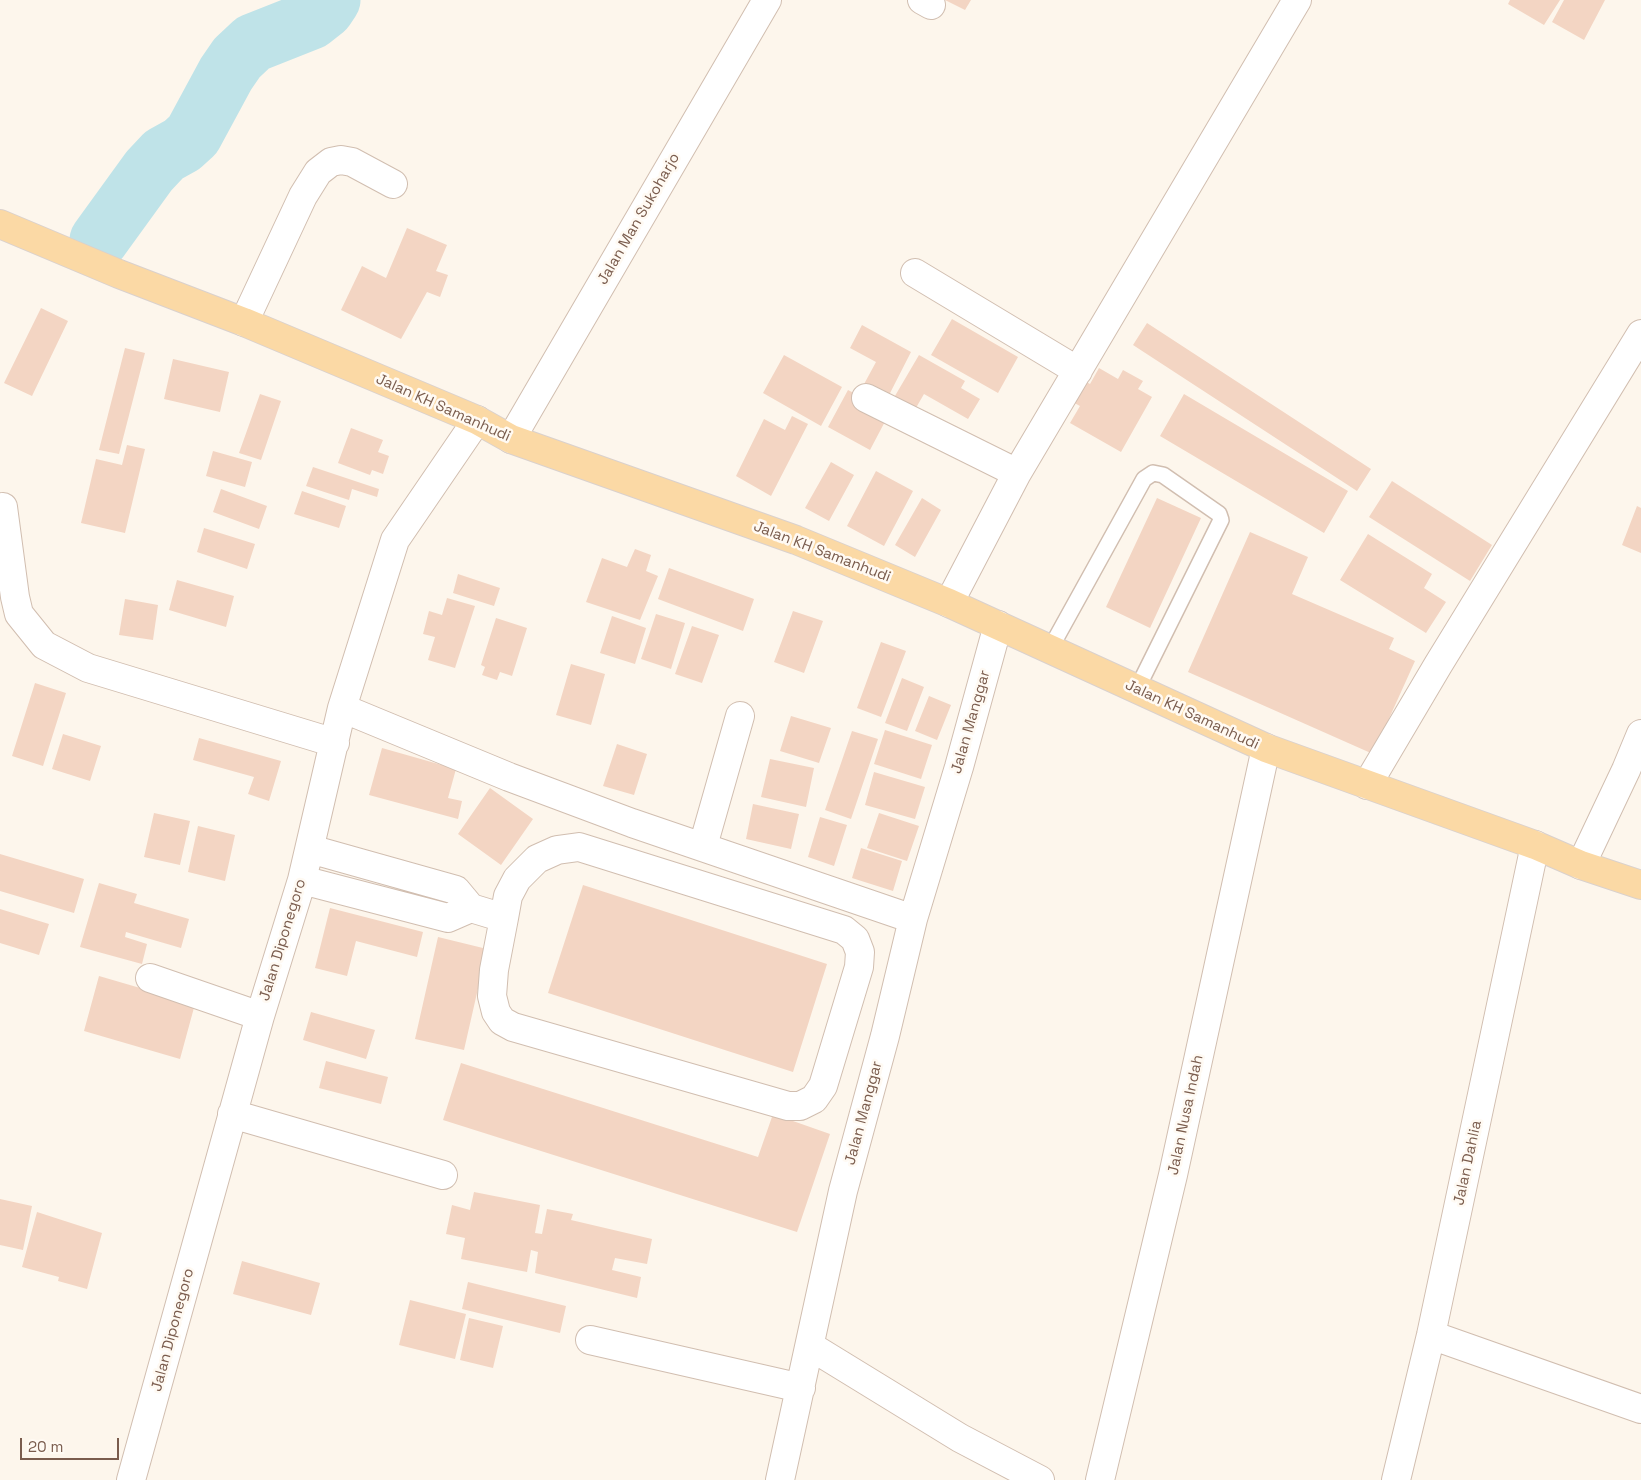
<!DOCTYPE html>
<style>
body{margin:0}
#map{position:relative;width:1641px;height:1480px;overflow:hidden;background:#fdf6ec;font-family:"Space Grotesk",sans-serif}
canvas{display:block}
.scale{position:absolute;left:20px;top:1438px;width:99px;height:22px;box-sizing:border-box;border:2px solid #7a5c4d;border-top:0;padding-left:6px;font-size:15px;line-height:18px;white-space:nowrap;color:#7a5c4d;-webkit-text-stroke:4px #fffaf3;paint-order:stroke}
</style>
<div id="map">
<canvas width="1641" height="1480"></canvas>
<div class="scale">20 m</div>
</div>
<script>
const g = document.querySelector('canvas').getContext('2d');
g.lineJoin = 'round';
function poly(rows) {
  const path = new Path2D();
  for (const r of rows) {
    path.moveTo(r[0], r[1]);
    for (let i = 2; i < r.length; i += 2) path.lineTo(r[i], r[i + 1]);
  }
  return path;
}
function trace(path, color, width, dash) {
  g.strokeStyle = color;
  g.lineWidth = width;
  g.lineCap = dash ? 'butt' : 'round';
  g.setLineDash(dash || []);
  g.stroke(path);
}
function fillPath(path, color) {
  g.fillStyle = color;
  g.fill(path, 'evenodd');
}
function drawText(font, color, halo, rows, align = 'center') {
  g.font = font + ' "Space Grotesk",sans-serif';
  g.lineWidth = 5;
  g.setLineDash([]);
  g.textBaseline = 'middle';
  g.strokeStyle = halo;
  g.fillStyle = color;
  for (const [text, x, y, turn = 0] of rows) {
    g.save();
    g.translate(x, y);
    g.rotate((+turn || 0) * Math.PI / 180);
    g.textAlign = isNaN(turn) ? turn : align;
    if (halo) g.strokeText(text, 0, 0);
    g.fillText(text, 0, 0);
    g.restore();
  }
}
trace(poly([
 [99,240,149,171,164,155,182,145,193,135,226,74,237,58,253,43,311,20,325,9,331,0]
]), '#bfe3e8', 59);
fillPath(poly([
 [945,0,971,0,965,10],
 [1510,0,1560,0,1544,25,1508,4],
 [1564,0,1605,0,1584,40,1552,22],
 [407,228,447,245,436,271,448,275,440,297,427,292,401,339,341,310,362,266,386,278],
 [41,308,68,321,32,396,4,383],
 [952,319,1018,357,998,393,931,355],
 [1147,323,1371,469,1357,491,1133,345],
 [862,325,911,352,887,399,863,386,876,362,850,348],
 [125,348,145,353,119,454,99,450],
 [784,355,842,387,821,426,763,393],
 [919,355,965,381,961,388,980,399,968,419,924,394,913,413,892,401],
 [173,359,229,372,220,412,164,399],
 [1099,368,1118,379,1123,370,1143,381,1138,389,1152,397,1121,452,1070,423,1080,406,1067,399,1079,378,1090,384],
 [848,390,890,412,870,450,828,427],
 [260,394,281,401,261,460,239,453],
 [1184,394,1348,491,1324,533,1160,436],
 [792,416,808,424,771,496,736,476,764,419,785,430],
 [351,428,383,440,378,452,389,456,383,474,372,470,370,475,338,463],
 [127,445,145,449,125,533,81,523,96,459,122,465],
 [213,451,252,462,245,487,206,476],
 [831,462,854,475,829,521,805,508],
 [313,467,379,489,377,497,352,489,349,500,306,486],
 [876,471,913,491,884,546,847,526],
 [1392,481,1492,545,1470,581,1369,517],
 [221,489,267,506,259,529,213,512],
 [302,491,346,506,339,528,294,514],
 [922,498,941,510,915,557,895,545],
 [1157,498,1201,518,1150,628,1106,607],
 [1637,506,1641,508,1641,553,1622,545],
 [204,528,255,544,247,569,197,552],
 [1250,532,1308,557,1292,594,1394,638,1389,649,1415,661,1373,754,1188,672],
 [1368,534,1432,574,1424,588,1446,602,1426,633,1340,580],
 [635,549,651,555,646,571,658,576,640,620,586,602,602,558,627,567],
 [669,568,754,599,743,631,658,599],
 [458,574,500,588,494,606,453,593],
 [177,580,234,596,226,627,169,610],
 [447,598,475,606,455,668,428,660,435,637,423,634,429,611,442,615],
 [125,599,158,605,153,640,119,635],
 [793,611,823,621,804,673,774,662],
 [656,614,685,623,671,669,641,659],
 [612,616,646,628,635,664,600,653],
 [496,618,527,628,512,676,500,672,497,680,482,675,485,667,481,665],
 [692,626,719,635,702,683,675,674],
 [881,642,906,651,881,717,857,708],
 [571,664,605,674,591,725,556,715],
 [902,678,924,687,907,731,885,723],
 [35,683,66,693,43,766,12,756],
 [929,696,951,705,937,740,915,731],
 [791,716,831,728,819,763,780,751],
 [885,730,932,745,921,779,874,764],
 [852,731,878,739,851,819,825,810],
 [63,734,101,746,90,781,52,769],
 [199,738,281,761,269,801,248,794,254,777,193,760],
 [617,744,647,754,634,795,603,786],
 [382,748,456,769,448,798,462,801,458,819,369,795],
 [770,759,814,768,806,807,761,797],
 [874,772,925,787,915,819,865,805],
 [490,788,533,819,501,865,458,834],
 [753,804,799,814,791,849,746,839],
 [154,813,190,821,180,865,144,857],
 [879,813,919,826,907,861,867,848],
 [820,817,847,825,834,866,808,857],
 [198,826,235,835,225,881,188,872],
 [861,848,902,861,893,891,852,878],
 [0,854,84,879,74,913,0,891],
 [99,883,137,894,134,903,189,919,181,948,126,932,125,937,147,944,142,964,80,947],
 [583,885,827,964,793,1072,548,993],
 [330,908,423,932,417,957,356,941,347,976,315,968],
 [0,909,49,924,39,955,0,943],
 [438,937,487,949,464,1050,415,1039],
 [99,976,195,1004,180,1059,84,1031],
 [311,1012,375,1030,366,1059,303,1040],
 [326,1061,388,1077,381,1104,319,1088],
 [461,1063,758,1157,773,1114,830,1134,797,1232,443,1120],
 [474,1192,540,1205,535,1233,542,1234,547,1209,573,1214,571,1220,652,1239,647,1264,615,1258,612,1270,641,1277,637,1298,535,1273,538,1252,531,1250,527,1272,461,1259,465,1238,446,1234,452,1205,470,1210],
 [0,1199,32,1206,23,1250,0,1245],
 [37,1212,102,1233,87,1289,58,1281,59,1277,22,1267],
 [242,1261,320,1283,311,1315,233,1294],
 [468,1282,566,1306,560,1333,462,1309],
 [410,1300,466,1314,455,1359,399,1345],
 [469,1318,503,1326,493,1368,460,1360]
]), '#f3d5c3');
const service = poly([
 [1050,649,1144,479,1153,473,1163,475,1219,514,1221,520,1137,689]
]);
const minor = poly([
 [922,0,931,5],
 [915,273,1078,371],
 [244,322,303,196,318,172,331,162,341,160,352,162,393,184],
 [866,398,1017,473],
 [511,439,767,0],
 [3,507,15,597,19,614,44,645,88,668,335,743],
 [949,603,1017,473,1297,0],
 [342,708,509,777,632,823,913,919],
 [1367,785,1438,665,1641,334],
 [703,846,740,716],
 [310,849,456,890,471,908,504,918,508,896,517,879,537,859,557,850,579,847,844,930,855,939,860,952,859,967,823,1086,814,1099,800,1106,788,1106,513,1027,502,1021,496,1012,492,996,494,970,504,918],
 [1581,865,1626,770,1641,734],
 [302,880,448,918,471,908],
 [150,978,260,1016],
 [232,1114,443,1175],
 [1431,1335,1641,1409],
 [590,1340,801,1388],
 [810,1346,960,1438,1040,1480],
 [131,1480,260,1016,302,880,342,708,395,540,477,420],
 [780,1480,843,1191,885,1036,913,919,959,767,998,625],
 [1100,1480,1173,1175,1266,748],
 [1396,1480,1431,1335,1535,845]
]);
const primary = poly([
 [0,224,119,274,244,322,477,420,511,439,796,540,949,603,1266,748,1535,845,1581,865,1641,885]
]);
trace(service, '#d1beb0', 18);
trace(minor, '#d1beb0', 30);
trace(primary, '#dad1cd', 30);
trace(service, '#fff', 15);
trace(minor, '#fff', 28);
trace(primary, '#fbd9a5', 28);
drawText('15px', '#7a5c4d', '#fffaf3', [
 ["Jalan Man Sukoharjo",639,219,-60],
 ["Jalan KH Samanhudi",443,408,24],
 ["Jalan KH Samanhudi",822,552,21],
 ["Jalan KH Samanhudi",1192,715,25],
 ["Jalan Manggar",971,722,-74],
 ["Jalan Diponegoro",283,940,-73],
 ["Jalan Manggar",864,1113,-75],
 ["Jalan Nusa Indah",1186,1115,-78],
 ["Jalan Dahlia",1468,1163,-78],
 ["Jalan Diponegoro",173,1330,-75]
]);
</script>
